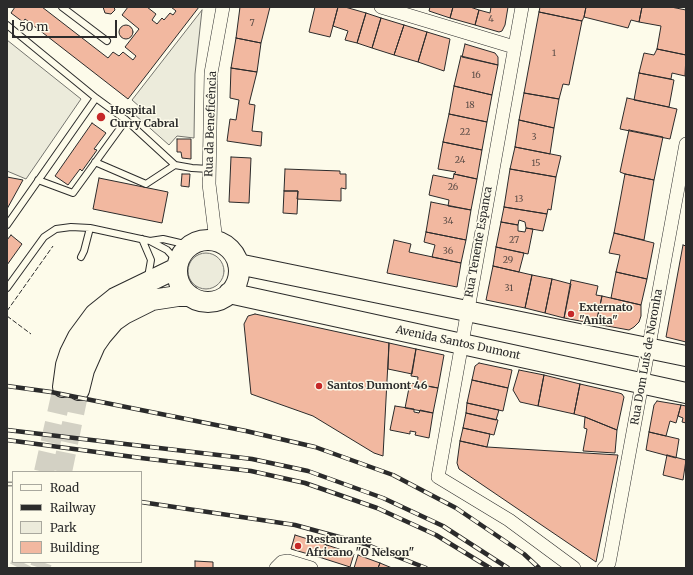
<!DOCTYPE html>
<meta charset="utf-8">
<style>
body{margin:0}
#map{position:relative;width:693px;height:575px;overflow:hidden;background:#fdfbea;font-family:Merriweather,serif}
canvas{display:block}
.frame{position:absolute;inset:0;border:8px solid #2b2b2b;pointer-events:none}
.legend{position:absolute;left:12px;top:471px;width:130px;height:92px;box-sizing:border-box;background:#fdfbea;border:1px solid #a9a89e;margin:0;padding:5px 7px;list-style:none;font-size:12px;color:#2b2b2b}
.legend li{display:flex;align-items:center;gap:8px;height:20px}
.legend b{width:20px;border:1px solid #a9a89e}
.scale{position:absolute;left:12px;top:20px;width:105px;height:18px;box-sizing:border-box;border:2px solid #2b2b2b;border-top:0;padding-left:5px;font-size:12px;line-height:14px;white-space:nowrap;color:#2b2b2b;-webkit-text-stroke:3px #fdfbea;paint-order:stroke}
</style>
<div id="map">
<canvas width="693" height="575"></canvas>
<div class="frame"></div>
<ul class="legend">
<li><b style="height:5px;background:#fdfbea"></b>Road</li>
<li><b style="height:5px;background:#2b2b2b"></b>Railway</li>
<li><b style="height:11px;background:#ecebdb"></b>Park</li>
<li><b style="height:11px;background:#f2b8a0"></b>Building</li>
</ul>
<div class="scale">50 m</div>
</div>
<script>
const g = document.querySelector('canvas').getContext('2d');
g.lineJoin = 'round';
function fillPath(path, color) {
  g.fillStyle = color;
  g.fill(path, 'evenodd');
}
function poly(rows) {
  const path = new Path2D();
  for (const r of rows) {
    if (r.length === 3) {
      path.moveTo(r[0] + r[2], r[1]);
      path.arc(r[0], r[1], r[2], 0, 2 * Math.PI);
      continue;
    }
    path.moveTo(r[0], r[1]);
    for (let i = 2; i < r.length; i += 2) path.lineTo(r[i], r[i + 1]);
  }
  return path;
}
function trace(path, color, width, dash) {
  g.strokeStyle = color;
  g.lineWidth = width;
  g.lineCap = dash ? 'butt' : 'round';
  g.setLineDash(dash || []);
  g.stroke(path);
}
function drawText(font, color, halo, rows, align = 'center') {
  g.font = font + ' Merriweather,serif';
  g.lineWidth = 3;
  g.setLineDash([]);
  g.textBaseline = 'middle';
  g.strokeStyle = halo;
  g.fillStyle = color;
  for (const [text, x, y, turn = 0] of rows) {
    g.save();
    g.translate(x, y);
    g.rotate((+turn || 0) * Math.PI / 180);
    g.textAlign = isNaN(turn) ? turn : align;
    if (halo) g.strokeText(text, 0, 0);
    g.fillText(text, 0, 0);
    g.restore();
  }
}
const green = poly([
 [202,10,195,74,194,138,177,136,169,145,134,114,140,107,132,100,202,10],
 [7,40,81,99,26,179,7,171,7,40],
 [206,271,18]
]);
fillPath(green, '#ecebdb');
trace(green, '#74746e', 1);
const building = poly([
 [15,7,42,7,108,58,113,52,119,56,123,52,133,60,136,56,125,47,139,29,122,15,128,7,147,7,156,14,152,20,157,24,162,18,164,20,170,13,173,15,176,11,171,7,199,7,128,99,25,19,23,22,11,13,15,7],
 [103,7,114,7,115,10,111,14,105,13,103,7],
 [240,7,270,7,261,43,236,38,240,7],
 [315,7,338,7,330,37,309,32,315,7],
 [338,7,345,7,366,13,357,43,345,40,348,31,333,26,338,7],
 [430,7,453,7,450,18,429,11,430,7],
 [453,7,470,7,479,10,475,25,450,18,453,7],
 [491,7,508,7,505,25,502,31,499,32,475,25,479,10,490,13,491,7],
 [540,7,586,7,584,17,582,21,539,12,540,7],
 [586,7,642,7,639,22,631,20,628,28,584,17,586,7],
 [642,7,671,7,686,10,686,55,657,49,661,26,639,22,642,7],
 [539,12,582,21,569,85,563,84,559,99,524,93,539,12],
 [366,13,381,18,372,48,357,43,366,13],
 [381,18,404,25,394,55,372,48,381,18],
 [404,25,427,32,418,62,394,55,404,25],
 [126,32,7],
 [427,32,450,39,444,71,418,62,427,32],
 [236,38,261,43,257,72,231,68,236,38],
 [465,44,495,53,498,57,498,65,462,57,465,44],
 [657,49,686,55,685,76,672,73,671,79,639,73,644,53,654,55,657,49],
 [461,56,498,65,492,95,454,86,461,56],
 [231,68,257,72,249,104,255,105,252,131,262,132,261,146,227,141,230,119,236,120,239,100,230,98,231,68],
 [639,73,674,80,669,107,634,100,639,73],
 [454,86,492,95,487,122,449,114,454,86],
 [524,93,559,99,554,128,519,120,524,93],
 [627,98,677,109,670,139,620,129,627,98],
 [449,114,487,122,482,150,443,142,449,114],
 [519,120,554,128,550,154,515,147,519,120],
 [92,123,106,133,94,149,97,150,82,171,80,169,68,185,55,176,92,123],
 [629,130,663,137,654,180,625,174,620,172,629,130],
 [177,139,191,139,191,159,182,158,181,152,177,152,177,139],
 [443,142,482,150,477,179,454,174,456,172,438,169,443,142],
 [515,147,561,156,556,177,510,169,515,147],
 [231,157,251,158,249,203,229,202,231,157],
 [285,169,340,171,340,174,346,174,346,189,341,188,341,201,297,199,298,191,284,191,285,169],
 [510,169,556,177,551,210,548,209,547,214,504,207,510,169],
 [182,174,190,174,189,187,181,186,182,174],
 [454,174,477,179,471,210,448,206,449,200,429,195,433,175,453,179,454,174],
 [625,174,654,180,644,240,614,233,625,174],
 [7,177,23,180,7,209,7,177],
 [99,178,168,192,162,223,93,209,99,178],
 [284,191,298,191,297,214,283,213,284,191],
 [431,202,471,210,466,240,426,232,431,202],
 [504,207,547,214,543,231,526,228,525,222,519,220,518,225,501,222,504,207],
 [501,222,518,225,518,231,525,232,526,228,533,229,528,254,496,247,501,222],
 [426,232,466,240,461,263,432,257,435,245,424,242,426,232],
 [614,233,654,243,647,279,616,272,620,255,609,253,614,233],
 [11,235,22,244,7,265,7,240,11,235],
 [394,240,411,244,409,252,461,263,457,287,387,273,394,240],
 [683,245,686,246,686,342,666,337,683,245],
 [496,247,524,253,519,272,493,266,496,247],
 [493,266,532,275,525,308,486,300,493,266],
 [616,272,647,279,641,305,611,298,616,272],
 [532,275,552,279,545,313,525,308,532,275],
 [552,279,571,284,564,318,545,313,552,279],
 [571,280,598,286,596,295,602,296,596,324,564,318,571,280],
 [602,296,641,305,641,316,639,322,634,327,629,330,596,324,602,296],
 [255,314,389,343,383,456,374,453,313,416,251,394,244,324,248,316,255,314],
 [389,343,416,349,412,374,388,369,389,343],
 [416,349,444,355,438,388,417,384,418,377,411,376,416,349],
 [479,363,512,370,508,388,472,380,475,366,479,363],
 [519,370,544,375,538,406,520,402,513,390,519,370],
 [544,375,580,384,574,414,538,406,544,375],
 [472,380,508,388,503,411,467,403,472,380],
 [410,383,438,388,433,413,405,408,410,383],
 [580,384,619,393,622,394,624,397,617,430,585,417,574,414,580,384],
 [657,401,681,405,676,423,670,421,666,436,649,432,654,405,657,401],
 [467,403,499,410,496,420,466,413,467,403],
 [681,405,686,406,686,423,682,422,683,418,678,416,681,405],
 [395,406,414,409,414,412,419,413,420,410,433,413,429,438,415,435,416,432,410,431,410,434,390,430,395,406],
 [466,413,498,420,494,435,463,428,466,413],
 [585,417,617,430,615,453,583,451,587,429,584,428,585,417],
 [463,428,490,434,487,447,460,441,463,428],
 [649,432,679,439,676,458,646,450,649,432],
 [460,441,487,447,618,455,596,562,459,469,457,463,460,441],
 [667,455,686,460,683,480,663,475,667,455],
 [295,535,327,545,322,558,291,549,295,535],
 [327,545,354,554,350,567,322,558,327,545],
 [358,555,380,563,378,568,354,568,358,555],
 [195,561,213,562,213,568,195,568,195,561],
 [380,563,392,568,378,568,380,563]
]);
fillPath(building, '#f2b8a0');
trace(building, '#2b2b2b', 1);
trace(poly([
 [44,472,63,387],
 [62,472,79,390],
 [19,568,22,562],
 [40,568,42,562]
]), '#d3d1c4', 20, [20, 10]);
const lane = poly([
 [62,7,107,41],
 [7,25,96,98,126,120,175,165,192,168,209,169],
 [95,162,146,184,175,165],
 [38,180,73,193,126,120],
 [7,225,96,98],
 [142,239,151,260,148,277],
 [150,241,163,239,180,243,195,243],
 [81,257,84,251,90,228],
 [7,288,44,237,56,229,71,227,90,228,150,241,167,250,178,262]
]);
const street = poly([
 [381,7,514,47],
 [522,7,438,477,509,520,574,568],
 [216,241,209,184,211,73,223,7],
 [276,568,282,562,288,561,311,568],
 [604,568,609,563,686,144]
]);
const primary = poly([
 [208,271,31],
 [238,264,686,356],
 [229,293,686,393],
 [63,387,66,365,70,353,78,337,95,314,115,298,177,268],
 [79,390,84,370,95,345,102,335,114,321,124,314,152,300,178,296,190,296]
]);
trace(lane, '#2b2b2b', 8);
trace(street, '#2b2b2b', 14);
trace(primary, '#2b2b2b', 22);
trace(lane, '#fdfbea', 6);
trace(street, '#fdfbea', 13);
trace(primary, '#fdfbea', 20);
const rail = poly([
 [7,386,51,392,246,431,315,447,393,475,456,508,524,554,539,568],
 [7,430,252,459,308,471,383,498,443,526,508,568],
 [7,440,141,458,251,471,305,483,377,508,436,535,490,568],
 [7,484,13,484],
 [141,502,295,525,365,544,426,568]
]);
trace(rail, '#2b2b2b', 4.5);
trace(rail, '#fdfbea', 3, [9]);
trace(poly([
 [7,311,53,246],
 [7,316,31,334]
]), '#2b2b2b', 1, [5, 2]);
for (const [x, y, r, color] of [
 [101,117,5,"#c62828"],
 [571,314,4,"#c62828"],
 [319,386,4,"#c62828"],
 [298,546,4,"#c62828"]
]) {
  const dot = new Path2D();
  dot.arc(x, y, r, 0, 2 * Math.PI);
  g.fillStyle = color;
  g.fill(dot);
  trace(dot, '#fdfbea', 1.5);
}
drawText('9px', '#5d4e48', null, [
 ["4",491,19],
 ["7",252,23],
 ["1",554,53],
 ["16",476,75],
 ["18",470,105],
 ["22",465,132],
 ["3",534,137],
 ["24",460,160],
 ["15",536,163],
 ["26",453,187],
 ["13",519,199],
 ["34",448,221],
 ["27",514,240],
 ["36",448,251],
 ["29",508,260],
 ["31",509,288]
]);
drawText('bold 11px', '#2b2b2b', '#fdfbea', [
 ["Hospital",110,111],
 ["Curry Cabral",110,124],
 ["Externato",579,308],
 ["\"Anita\"",579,321],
 ["Santos Dumont 46",327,386],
 ["Restaurante",306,540],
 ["Africano \"O Nelson\"",306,553]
], 'left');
drawText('11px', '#2b2b2b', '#fdfbea', [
 ["Rua da Beneficência",211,124,-88],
 ["Rua Tenente Espanca",479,242,-80],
 ["Avenida Santos Dumont",458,343,12],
 ["Rua Dom Luís de Noronha",647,357,-80]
]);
</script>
